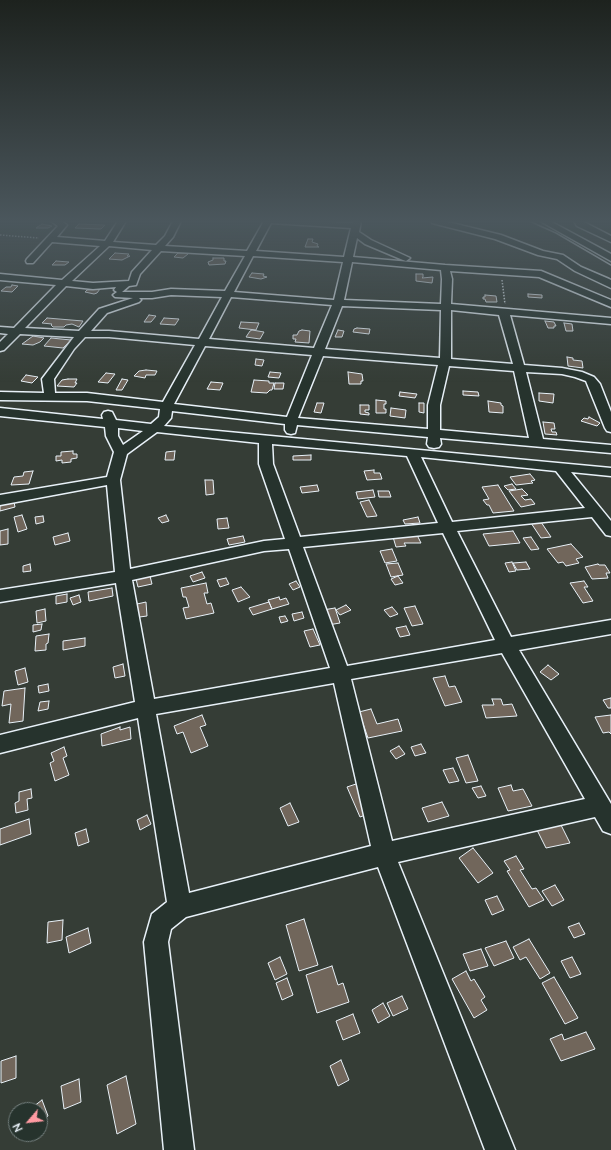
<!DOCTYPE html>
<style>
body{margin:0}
#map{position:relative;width:611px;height:1150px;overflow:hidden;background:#353d36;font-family:"Architects Daughter",sans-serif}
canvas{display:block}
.north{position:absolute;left:8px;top:1102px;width:40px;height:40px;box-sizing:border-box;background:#26332d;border:1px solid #747f7e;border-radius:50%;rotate:242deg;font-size:11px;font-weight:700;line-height:16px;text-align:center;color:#e8f1f8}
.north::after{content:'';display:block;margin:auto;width:14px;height:18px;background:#ff9aa2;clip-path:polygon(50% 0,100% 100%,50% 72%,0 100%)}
</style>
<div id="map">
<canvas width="611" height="1150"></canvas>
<div class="north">N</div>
</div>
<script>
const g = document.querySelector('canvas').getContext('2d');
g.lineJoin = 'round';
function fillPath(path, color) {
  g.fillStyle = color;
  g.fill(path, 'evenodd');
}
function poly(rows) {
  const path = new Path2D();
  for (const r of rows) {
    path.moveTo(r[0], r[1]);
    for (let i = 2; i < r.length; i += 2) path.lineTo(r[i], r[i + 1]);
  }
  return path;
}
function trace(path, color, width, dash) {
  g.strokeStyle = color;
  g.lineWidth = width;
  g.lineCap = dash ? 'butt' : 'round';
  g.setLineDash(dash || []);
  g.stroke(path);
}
const building = poly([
 [42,224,52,226,48,228,36,228,42,224],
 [79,224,105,225,101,229,75,228,79,224],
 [308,239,313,239,312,242,318,244,317,246,319,247,305,247,308,239],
 [115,253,129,254,127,256,130,256,122,260,109,259,115,253],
 [178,253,185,253,188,254,183,258,174,257,178,253],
 [213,258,224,258,224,261,226,261,225,264,209,265,208,262,213,260,213,258],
 [56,261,69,262,65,265,52,265,56,261],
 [252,273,264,274,263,276,267,277,261,279,249,277,252,273],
 [416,274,423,274,423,277,422,278,433,277,432,283,416,281,416,274],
 [12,285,18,286,12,292,1,291,6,287,11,287,12,285],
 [100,289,97,293,94,294,85,292,87,290,100,289],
 [528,294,542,295,542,298,528,297,528,294],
 [485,295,496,296,497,302,486,302,485,299,483,299,483,297,485,297,485,295],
 [149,315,156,316,151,322,144,322,149,315],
 [47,318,83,321,79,327,72,324,66,325,64,327,53,327,51,325,52,324,42,323,47,318],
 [164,318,179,319,175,325,160,324,164,318],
 [545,321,554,322,556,326,554,326,554,328,548,328,545,321],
 [241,322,259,323,256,330,239,328,241,322],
 [564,323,572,324,573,331,566,331,564,323],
 [357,328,370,329,369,334,353,332,354,329,357,328],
 [252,330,264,332,260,339,246,337,250,331,252,330],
 [302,330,310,331,309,343,295,342,296,339,293,339,293,335,297,335,299,331,302,330],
 [338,330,344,331,342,337,335,337,338,330],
 [33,336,44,338,40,342,33,345,22,344,33,336],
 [51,338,71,340,63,348,44,346,51,338],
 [567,357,573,358,573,360,582,361,583,368,568,366,567,357],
 [256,359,264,360,262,366,255,365,256,359],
 [146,370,157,371,155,375,146,375,145,378,134,376,139,371,146,370],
 [270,372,281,373,279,378,268,377,270,372],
 [348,372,362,374,363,381,361,381,361,384,349,384,348,372],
 [106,373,115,374,108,383,98,382,106,373],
 [26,375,38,377,32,383,21,381,26,375],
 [68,379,77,379,75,383,77,383,74,387,57,386,62,380,68,379],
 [122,379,128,380,122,390,116,390,122,379],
 [254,380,269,381,269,383,274,383,272,390,270,390,267,393,251,392,254,380],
 [211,382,223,383,220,390,207,389,211,382],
 [275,383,284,383,283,389,274,389,275,383],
 [463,391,478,392,479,396,463,395,463,391],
 [400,392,417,394,415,398,399,396,400,392],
 [539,393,554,394,553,403,539,401,539,393],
 [376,400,386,401,386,404,384,404,384,409,386,409,386,413,376,413,376,400],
 [488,401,501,403,501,405,503,406,503,413,489,412,488,401],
 [317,403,324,403,321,413,314,412,317,403],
 [419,403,424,403,424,413,419,412,419,403],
 [360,405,369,405,369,410,365,410,365,412,369,413,369,415,360,414,360,405],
 [391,408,406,410,405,418,390,416,391,408],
 [589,417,600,423,597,426,581,421,584,418,588,419,589,417],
 [543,422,554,423,555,429,551,429,552,432,556,432,557,435,545,434,543,422],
 [73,451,73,454,77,454,77,458,71,459,71,462,62,463,62,460,56,461,56,456,61,456,61,452,73,451],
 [175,451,174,460,165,460,166,452,175,451],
 [311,455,311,460,293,460,293,456,311,455],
 [374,470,374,473,380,473,382,479,367,480,364,471,374,470],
 [33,471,29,484,11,485,14,477,23,476,24,472,33,471],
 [530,474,535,480,531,481,533,483,516,485,510,477,530,474],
 [205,480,213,480,214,494,206,495,205,480],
 [512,484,516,489,508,490,504,486,512,484],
 [317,485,319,491,302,493,300,487,317,485],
 [498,485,514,511,493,513,489,505,487,505,483,500,489,499,482,487,498,485],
 [522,489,528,495,521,496,525,500,531,499,535,504,521,507,509,491,522,489],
 [373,490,375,497,358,499,356,492,373,490],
 [378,491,389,491,391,497,379,497,378,491],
 [369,500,377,516,367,517,360,502,369,500],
 [14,502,15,507,0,511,0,505,14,502],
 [22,515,27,529,18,532,14,517,22,515],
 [166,515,169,521,162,523,158,518,166,515],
 [43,516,44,522,36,524,35,517,43,516],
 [418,517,420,523,405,524,403,520,418,517],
 [227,518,229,528,218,529,217,519,227,518],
 [541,522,551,537,541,538,531,523,541,522],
 [8,529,8,544,0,545,0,531,8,529],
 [513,531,520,543,489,546,483,534,513,531],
 [68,533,70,541,55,545,53,537,68,533],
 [417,535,421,543,404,543,406,546,396,547,393,537,417,535],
 [243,536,245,542,229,545,227,539,243,536],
 [531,537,539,549,531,550,523,538,531,537],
 [571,544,583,557,576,559,579,563,566,566,563,562,558,563,547,549,571,544],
 [392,549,397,561,385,563,380,551,392,549],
 [512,562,516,571,509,572,505,563,512,562],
 [526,562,530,569,517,570,513,563,526,562],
 [398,563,403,575,391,577,386,564,398,563],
 [30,564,31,571,23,572,23,566,30,564],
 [598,564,599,565,605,565,610,573,606,573,608,578,592,579,585,567,598,564],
 [202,572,205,578,193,582,190,576,202,572],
 [150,576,152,584,138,587,136,579,150,576],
 [398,576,403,583,395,585,391,579,398,576],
 [226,578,229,584,220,587,217,580,226,578],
 [296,581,300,587,293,590,289,584,296,581],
 [584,581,588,587,584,587,593,601,583,603,570,583,584,581],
 [206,583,208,593,204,593,207,604,211,603,214,613,186,619,183,608,189,607,186,597,183,597,181,588,206,583],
 [241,587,250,597,238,602,232,590,241,587],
 [112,588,113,596,89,601,88,592,112,588],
 [67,594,67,602,56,604,56,596,67,594],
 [79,595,81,602,73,605,70,598,79,595],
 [279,597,280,600,286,598,289,604,272,609,268,600,279,597],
 [136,599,137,604,146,602,147,616,132,618,131,600,136,599],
 [269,602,272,609,253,615,249,608,269,602],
 [346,605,351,610,340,615,336,610,346,605],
 [415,606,423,624,412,626,404,608,415,606],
 [392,607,398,614,390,617,384,610,392,607],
 [335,608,340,623,328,625,323,610,335,608],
 [45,609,46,621,37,623,36,611,45,609],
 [302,612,304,618,294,621,292,614,302,612],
 [285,616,288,621,281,623,279,617,285,616],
 [42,624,41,630,33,632,33,625,42,624],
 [406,626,410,635,400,637,396,628,406,626],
 [313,629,320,645,310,647,304,631,313,629],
 [49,634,48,643,46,644,46,650,35,651,36,636,49,634],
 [85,638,85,646,63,650,63,641,85,638],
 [123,664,125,676,115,678,113,667,123,664],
 [548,665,559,674,551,680,540,672,548,665],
 [25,668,28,682,18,685,15,671,25,668],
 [445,676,449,687,455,686,462,702,445,706,433,678,445,676],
 [48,684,49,691,39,693,38,686,48,684],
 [25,688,23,721,9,723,11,704,2,706,4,691,25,688],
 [611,698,611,708,608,708,603,700,611,698],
 [492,699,501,699,503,705,512,704,517,716,486,718,482,705,494,705,492,699],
 [49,701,48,709,38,711,40,702,49,701],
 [371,709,377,724,398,719,402,731,368,738,359,712,371,709],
 [202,715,206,725,200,727,208,746,191,753,183,732,177,734,174,726,202,715],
 [611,715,611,734,609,732,603,733,595,717,611,715],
 [120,727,120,730,130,727,131,739,102,746,101,734,120,727],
 [421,744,426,753,415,756,411,747,421,744],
 [399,746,405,754,396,759,390,751,399,746],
 [64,747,67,756,63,758,69,775,55,781,50,763,54,761,51,753,64,747],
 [468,755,478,781,466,783,456,758,468,755],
 [453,768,459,781,449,783,443,770,453,768],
 [359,783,371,813,360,817,347,787,359,783],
 [511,785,513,791,523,789,532,806,508,811,498,788,511,785],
 [481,786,486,796,478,798,472,788,481,786],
 [31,789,32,798,27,799,28,810,16,813,15,803,19,801,19,792,31,789],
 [442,802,449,816,428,822,422,808,442,802],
 [290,803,299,822,288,826,280,808,290,803],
 [147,815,151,824,140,830,137,820,147,815],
 [29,819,31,834,0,845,0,829,29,819],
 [561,825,570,843,546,848,537,830,561,825],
 [86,829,89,842,78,846,75,833,86,829],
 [473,848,493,873,478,883,459,858,473,848],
 [516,856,524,869,520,870,532,889,536,888,544,900,529,907,507,871,510,870,504,861,516,856],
 [555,885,564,900,552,906,542,891,555,885],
 [497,896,504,910,492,915,485,900,497,896],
 [304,919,318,965,299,971,286,925,304,919],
 [63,920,62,940,47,943,48,922,63,920],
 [579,923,585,934,574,938,568,927,579,923],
 [88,928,91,943,69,953,66,937,88,928],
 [529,939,550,973,540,979,526,957,520,960,513,947,529,939],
 [506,941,514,958,494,966,485,948,506,941],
 [481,949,488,966,470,971,463,954,481,949],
 [280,957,287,974,275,980,268,963,280,957],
 [572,957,581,974,570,978,561,961,572,957],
 [332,966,338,985,343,983,349,1002,317,1013,306,975,332,966],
 [466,971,471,981,474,979,485,997,481,1000,487,1010,474,1018,452,979,466,971],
 [554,977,578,1018,565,1024,542,983,554,977],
 [287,978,293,995,282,1000,276,983,287,978],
 [402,996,408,1009,393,1016,387,1003,402,996],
 [383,1003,390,1016,378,1023,372,1010,383,1003],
 [353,1014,360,1033,343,1040,336,1021,353,1014],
 [586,1032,595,1049,561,1061,550,1039,562,1034,564,1040,586,1032],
 [16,1056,16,1078,1,1083,1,1061,16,1056],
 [341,1060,349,1080,338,1086,330,1066,341,1060],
 [126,1076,136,1124,117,1134,107,1085,126,1076],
 [79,1079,81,1102,64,1109,61,1086,79,1079],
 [42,1100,48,1116,40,1122,40,1110,29,1110,42,1100]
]);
fillPath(building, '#71665b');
trace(building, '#e8f1f8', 1);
const minor = poly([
 [51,221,61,221,67,225,57,237,105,241,118,221,126,221,113,242,156,245,165,236,173,221,181,221,173,237,165,246,247,251,264,221,310,221,352,223,353,221,361,221,359,232,371,240,410,258,406,261,403,260,365,244,357,238,353,257,445,265,541,271,611,300,611,307,539,277,450,271,452,279,451,304,611,318,611,324,510,315,524,365,562,368,582,372,594,377,600,384,611,412,611,432,607,431,605,428,586,381,575,377,562,374,526,372,543,439,611,445,611,453,440,438,441,444,439,447,434,448,429,447,427,444,428,437,297,425,295,433,291,434,287,433,285,430,285,424,172,411,171,418,164,426,611,468,611,476,571,472,611,521,611,536,606,535,592,517,457,531,511,637,611,620,611,634,519,650,611,804,611,834,603,831,595,817,398,862,515,1150,485,1150,378,867,186,917,171,929,168,942,194,1150,164,1150,144,942,152,914,167,902,138,718,0,753,0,735,135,702,116,583,0,602,0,590,115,572,107,485,0,505,0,495,107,477,114,452,106,436,105,427,0,416,0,408,103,419,102,415,104,412,108,411,112,412,116,420,151,424,159,417,160,409,87,401,0,400,0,392,44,393,42,379,74,337,20,334,4,350,0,351,0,342,8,334,0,333,0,327,14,328,56,285,0,280,0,274,62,280,100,246,52,242,33,263,27,263,26,261,27,259,58,226,51,221],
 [271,223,351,228,344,257,256,251,271,223],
 [109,246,152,250,132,272,129,281,93,283,72,281,109,246],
 [161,251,245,256,225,291,171,289,152,292,122,292,129,286,136,285,140,274,161,251],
 [253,256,343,262,334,300,234,292,253,256],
 [352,262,441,270,442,279,441,304,344,300,352,262],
 [66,286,93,289,116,287,114,290,117,292,113,295,115,297,133,298,99,309,79,331,25,328,66,286],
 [171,295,222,297,199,339,109,331,91,331,107,313,139,302,141,300,139,298,152,298,171,295],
 [231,297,332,305,314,348,209,339,231,297],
 [342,306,441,310,440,358,325,349,342,306],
 [451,310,499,315,513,364,451,359,451,310],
 [85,337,109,337,195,345,163,402,87,393,55,393,54,379,74,349,85,337],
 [205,346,312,355,287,417,174,404,205,346],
 [323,356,438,365,428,405,428,429,298,418,323,356],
 [449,366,514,371,529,438,440,430,440,405,449,366],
 [118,428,143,431,123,445,118,436,118,428],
 [157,432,259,443,259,464,285,539,264,541,130,569,120,480,127,454,157,432],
 [272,444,407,456,438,523,300,537,273,464,272,444],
 [421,457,556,471,585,508,452,522,421,457],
 [443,533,495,640,347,666,303,547,443,533],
 [289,549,330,668,154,699,132,580,264,551,289,549],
 [502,653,585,799,392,841,351,679,502,653],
 [334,683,371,846,189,893,156,714,334,683],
 [431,221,444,221,501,235,543,251,563,255,581,267,609,279,611,280,611,288,575,271,557,259,538,255,495,239,432,223,431,221],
 [540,221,550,221,611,254,611,261,540,221],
 [574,221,582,221,611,236,611,242,577,226,574,221]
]);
trace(minor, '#e8f1f8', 3);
trace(poly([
 [0,235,39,238],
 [502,280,505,304]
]), '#e8f1f8', 1.5, [1.5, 1.5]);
fillPath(minor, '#26332d');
trace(poly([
 [529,221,556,233,611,265]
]), '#e8f1f8', 1.5);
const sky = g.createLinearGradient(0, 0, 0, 382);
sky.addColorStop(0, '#1d221e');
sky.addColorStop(0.58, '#4b575d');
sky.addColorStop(1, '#4b575d00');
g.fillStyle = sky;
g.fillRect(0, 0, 611, 382);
</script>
